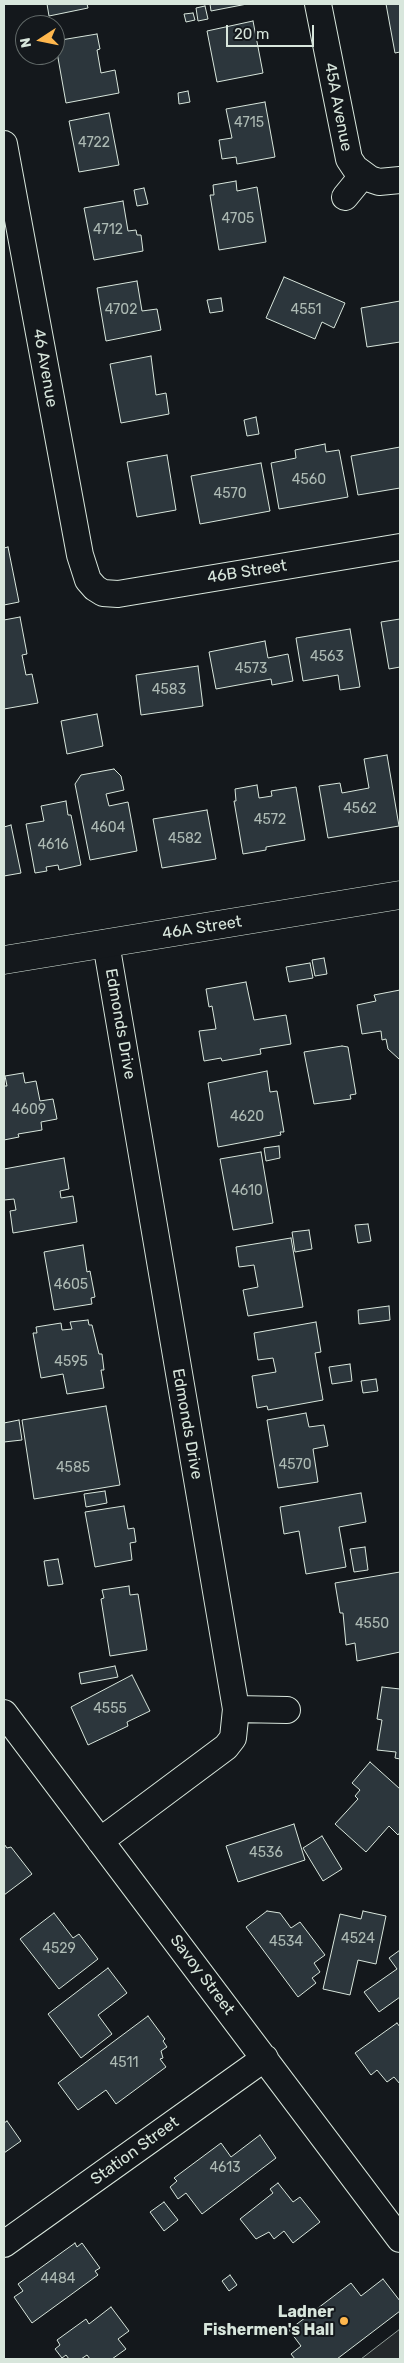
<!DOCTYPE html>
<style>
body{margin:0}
#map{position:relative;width:404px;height:2363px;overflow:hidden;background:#14181c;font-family:Rubik,sans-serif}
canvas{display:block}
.frame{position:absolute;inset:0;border:5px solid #d8e6dc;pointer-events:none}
.north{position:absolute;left:15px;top:15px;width:50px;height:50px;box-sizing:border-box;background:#14181c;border:1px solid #626a69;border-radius:50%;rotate:259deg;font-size:14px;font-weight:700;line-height:20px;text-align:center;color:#d8e6dc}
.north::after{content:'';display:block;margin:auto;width:18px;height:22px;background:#ffb74d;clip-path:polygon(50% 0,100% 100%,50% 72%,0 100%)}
.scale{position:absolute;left:226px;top:25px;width:88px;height:22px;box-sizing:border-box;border:2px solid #d8e6dc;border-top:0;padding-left:6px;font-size:15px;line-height:18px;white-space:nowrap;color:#d8e6dc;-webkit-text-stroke:4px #14181c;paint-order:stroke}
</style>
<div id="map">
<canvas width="404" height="2363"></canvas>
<div class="frame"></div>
<div class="north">N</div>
<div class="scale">20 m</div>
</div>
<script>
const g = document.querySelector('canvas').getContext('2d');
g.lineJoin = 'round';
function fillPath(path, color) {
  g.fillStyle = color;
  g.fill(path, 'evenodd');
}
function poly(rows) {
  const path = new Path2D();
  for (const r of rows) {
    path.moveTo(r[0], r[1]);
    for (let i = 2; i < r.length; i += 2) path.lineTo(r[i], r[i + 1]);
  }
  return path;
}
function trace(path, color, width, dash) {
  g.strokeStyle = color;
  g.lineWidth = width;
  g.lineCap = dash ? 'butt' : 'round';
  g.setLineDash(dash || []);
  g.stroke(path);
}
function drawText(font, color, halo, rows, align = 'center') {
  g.font = font + ' Rubik,sans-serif';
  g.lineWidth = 4;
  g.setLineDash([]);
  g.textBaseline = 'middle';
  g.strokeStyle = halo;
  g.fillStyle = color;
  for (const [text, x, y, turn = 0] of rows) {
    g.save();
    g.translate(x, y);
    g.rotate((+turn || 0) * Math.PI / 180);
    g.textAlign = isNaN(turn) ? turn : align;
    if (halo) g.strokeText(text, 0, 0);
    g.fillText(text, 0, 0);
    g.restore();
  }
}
const parking = poly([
 [400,2329,400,2359,361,2359,400,2329]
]);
fillPath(parking, '#24282b');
trace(parking, '#939e99', 1);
const building = poly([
 [47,4,87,4,88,8,49,16,47,4],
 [210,4,247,4,211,11,210,4],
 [386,4,400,4,400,52,395,53,386,4],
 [205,6,208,19,198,21,196,8,205,6],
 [193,13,195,20,186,22,184,14,193,13],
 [253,21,263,73,217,82,207,31,253,21],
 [97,34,100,49,97,50,101,73,115,70,119,93,66,103,55,41,97,34],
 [188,91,190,102,179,104,178,93,188,91],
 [265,102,275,157,237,164,236,157,222,159,219,140,232,138,226,109,265,102],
 [109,113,119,165,79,172,69,121,109,113],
 [236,181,237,191,257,187,266,242,219,250,210,195,214,195,213,185,236,181],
 [144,188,148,204,137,206,134,190,144,188],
 [123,201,128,231,136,230,137,235,141,235,143,251,94,260,84,208,123,201],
 [284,277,345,303,334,328,322,322,315,339,266,318,284,277],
 [137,281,142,311,157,309,161,330,106,341,97,288,137,281],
 [221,298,223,311,210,313,207,300,221,298],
 [400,301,400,342,367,347,361,308,400,301],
 [151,356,156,395,166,393,169,414,121,423,110,364,151,356],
 [256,417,259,434,247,436,244,420,256,417],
 [325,444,326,452,339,450,348,497,279,509,271,463,296,458,295,450,325,444],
 [400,447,400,488,358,495,351,456,400,447],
 [167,455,176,510,137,517,127,462,167,455],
 [261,463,270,511,200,524,191,476,261,463],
 [8,547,19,602,4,605,4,548,8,547],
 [20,617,27,654,22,655,26,675,32,674,38,703,4,709,4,620,20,617],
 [400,619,400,667,389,669,381,622,400,619],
 [350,629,360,687,340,690,338,675,303,681,296,638,350,629],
 [265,641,268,658,288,654,293,681,272,685,271,679,216,689,209,652,265,641],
 [198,666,203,706,141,715,136,675,198,666],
 [97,714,103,746,67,754,61,721,97,714],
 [387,755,399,826,328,838,319,786,340,783,342,793,369,788,364,759,387,755],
 [114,769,121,776,124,790,106,794,109,806,128,802,137,851,90,860,75,784,81,775,114,769],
 [257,785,259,798,272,796,271,791,296,787,305,840,266,847,266,850,243,854,234,801,236,801,235,789,257,785],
 [66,801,68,815,71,815,81,865,59,870,58,865,46,867,47,871,35,873,26,824,44,821,41,806,66,801],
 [207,810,216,859,162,868,153,819,207,810],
 [11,825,21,873,4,876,4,827,11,825],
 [324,958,327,974,315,976,312,960,324,958],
 [310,963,313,978,289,982,286,967,310,963],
 [246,982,254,1020,286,1015,291,1044,260,1049,261,1054,222,1061,221,1058,204,1061,199,1031,216,1029,212,1006,209,1007,206,989,246,982],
 [400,990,400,1059,399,1059,388,1049,386,1039,382,1040,381,1031,362,1034,357,1005,376,1001,374,995,400,990],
 [342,1046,348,1047,356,1094,350,1095,351,1099,314,1104,304,1052,342,1046],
 [267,1071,270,1092,277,1091,284,1132,280,1132,281,1135,218,1147,208,1083,267,1071],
 [23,1073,25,1083,36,1081,40,1101,53,1099,57,1119,41,1122,42,1130,18,1134,19,1137,4,1140,4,1086,7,1086,5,1076,23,1073],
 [279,1146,280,1158,266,1161,264,1148,279,1146],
 [261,1152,273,1223,233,1230,220,1159,261,1152],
 [64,1158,69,1189,60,1191,61,1198,73,1196,77,1222,13,1233,10,1211,16,1210,14,1199,4,1200,4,1169,64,1158],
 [368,1224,371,1241,358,1243,355,1225,368,1224],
 [309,1230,312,1249,295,1252,292,1232,309,1230],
 [291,1238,303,1307,248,1316,243,1290,258,1287,254,1265,239,1267,236,1247,291,1238],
 [83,1245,87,1272,90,1271,95,1297,91,1298,92,1304,54,1310,44,1252,83,1245],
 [389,1306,390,1320,359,1324,358,1310,389,1306],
 [88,1320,89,1325,92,1325,99,1354,102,1354,104,1370,101,1370,104,1388,67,1394,63,1374,41,1378,33,1333,37,1333,36,1327,61,1323,62,1330,72,1329,70,1322,88,1320],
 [316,1322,321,1352,315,1353,323,1400,268,1410,267,1406,257,1408,252,1376,276,1372,273,1358,258,1360,254,1333,316,1322],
 [350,1364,352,1381,332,1384,329,1367,350,1364],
 [376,1379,378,1391,363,1393,361,1381,376,1379],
 [106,1406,120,1485,34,1499,22,1420,106,1406],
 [306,1413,309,1427,324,1425,328,1446,313,1449,318,1482,278,1488,267,1420,306,1413],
 [19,1420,22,1440,4,1442,4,1423,19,1420],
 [105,1491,107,1503,86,1507,84,1494,105,1491],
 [361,1493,366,1522,339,1527,346,1567,306,1574,299,1531,284,1534,280,1507,361,1493],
 [124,1506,128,1529,134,1528,136,1542,130,1543,132,1560,95,1567,85,1512,124,1506],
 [365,1547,368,1570,354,1572,350,1549,365,1547],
 [58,1559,63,1584,48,1586,44,1561,58,1559],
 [400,1572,400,1652,357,1661,355,1643,346,1645,343,1613,340,1613,335,1583,400,1572],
 [129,1586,130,1595,138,1594,147,1650,110,1656,101,1599,104,1598,102,1590,129,1586],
 [115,1666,118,1677,81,1684,79,1673,115,1666],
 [132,1675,150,1711,127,1722,128,1726,88,1745,71,1707,132,1675],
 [382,1687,400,1689,400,1759,395,1758,396,1752,377,1750,382,1720,377,1719,382,1687],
 [370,1762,400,1789,400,1832,398,1835,389,1826,366,1852,335,1824,358,1799,355,1796,360,1790,352,1783,370,1762],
 [294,1824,305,1860,238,1882,226,1846,294,1824],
 [322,1836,342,1869,323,1881,303,1848,322,1836],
 [4,1844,7,1848,11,1847,32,1874,4,1895,4,1844],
 [267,1911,280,1913,291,1928,300,1922,325,1955,314,1963,320,1972,312,1978,316,1983,298,1997,246,1927,267,1911],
 [363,1911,386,1916,376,1964,358,1960,350,1995,323,1989,340,1914,361,1919,363,1911],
 [54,1913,73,1938,79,1934,98,1959,59,1989,20,1939,54,1913],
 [400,1950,400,1997,379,2012,364,1992,397,1969,389,1958,400,1950],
 [108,1968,127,1993,98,2015,112,2034,81,2058,48,2014,108,1968],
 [148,2016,165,2039,163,2041,167,2047,161,2051,163,2058,160,2059,166,2067,116,2104,106,2090,78,2110,58,2083,148,2016],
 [397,2023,400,2027,400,2084,394,2077,387,2082,377,2070,371,2075,355,2053,397,2023],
 [7,2121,21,2141,4,2153,4,2123,7,2121],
 [260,2135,276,2158,202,2214,186,2193,178,2199,170,2187,177,2181,174,2178,221,2143,231,2157,260,2135],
 [278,2183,293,2202,300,2197,320,2222,293,2243,284,2231,274,2239,269,2232,256,2239,240,2219,273,2193,270,2189,278,2183],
 [164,2202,178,2220,164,2231,150,2212,164,2202],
 [75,2243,77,2247,82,2243,100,2268,95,2271,98,2275,32,2323,14,2297,23,2291,18,2284,75,2243],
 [230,2275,237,2285,229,2291,222,2281,230,2275],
 [383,2279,400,2301,400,2311,337,2359,295,2359,291,2354,301,2346,289,2330,351,2283,361,2296,383,2279],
 [111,2307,129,2331,118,2339,126,2349,112,2359,90,2359,87,2355,81,2359,69,2359,66,2355,62,2358,55,2349,60,2345,57,2340,86,2319,89,2324,111,2307]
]);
fillPath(building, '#2c363c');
trace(building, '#d8e6dc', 1);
const street = poly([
 [318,4,349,159,355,168,370,179,379,182,400,180],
 [4,144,80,555,88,580,95,588,103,593,118,594,400,547],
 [345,197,363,175],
 [236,1709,287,1710],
 [4,1713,400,2239],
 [100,1841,226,1747,233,1738,236,1709,106,943],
 [4,2244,265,2058]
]);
const secondary = poly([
 [4,960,400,895]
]);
trace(street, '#d8e6dc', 28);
trace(secondary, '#d8e6dc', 29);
trace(street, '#14181c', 26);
trace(secondary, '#14181c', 28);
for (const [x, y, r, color] of [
 [344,2321,5,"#ffb74d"]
]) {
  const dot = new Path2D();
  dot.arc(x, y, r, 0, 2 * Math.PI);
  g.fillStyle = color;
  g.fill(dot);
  trace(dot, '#14181c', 2);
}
drawText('14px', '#adbab4', null, [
 ["4715",249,123],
 ["4722",94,143],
 ["4705",238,219],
 ["4712",108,230],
 ["4702",121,310],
 ["4551",306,310],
 ["4560",309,480],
 ["4570",230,494],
 ["4563",327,657],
 ["4573",251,669],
 ["4583",169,690],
 ["4562",360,809],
 ["4572",270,820],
 ["4604",108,828],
 ["4582",185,839],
 ["4616",53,845],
 ["4609",29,1110],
 ["4620",247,1117],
 ["4610",247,1191],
 ["4605",71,1285],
 ["4595",71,1362],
 ["4570",295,1465],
 ["4585",73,1468],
 ["4550",372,1624],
 ["4555",110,1709],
 ["4536",266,1853],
 ["4524",358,1939],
 ["4534",286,1942],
 ["4529",59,1949],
 ["4511",124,2063],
 ["4613",225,2168],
 ["4484",58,2279]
]);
drawText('16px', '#d8e6dc', '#14181c', [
 ["45A Avenue",338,107,79],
 ["46 Avenue",45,368,80],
 ["46B Street",247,572,-9],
 ["46A Street",202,928,-9],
 ["Edmonds Drive",120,1024,80],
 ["Edmonds Drive",187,1424,80],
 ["Savoy Street",202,1975,53],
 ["Station Street",135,2151,-36]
]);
drawText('bold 16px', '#d8e6dc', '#14181c', [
 ["Ladner",334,2312],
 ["Fishermen's Hall",334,2330]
], 'right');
</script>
